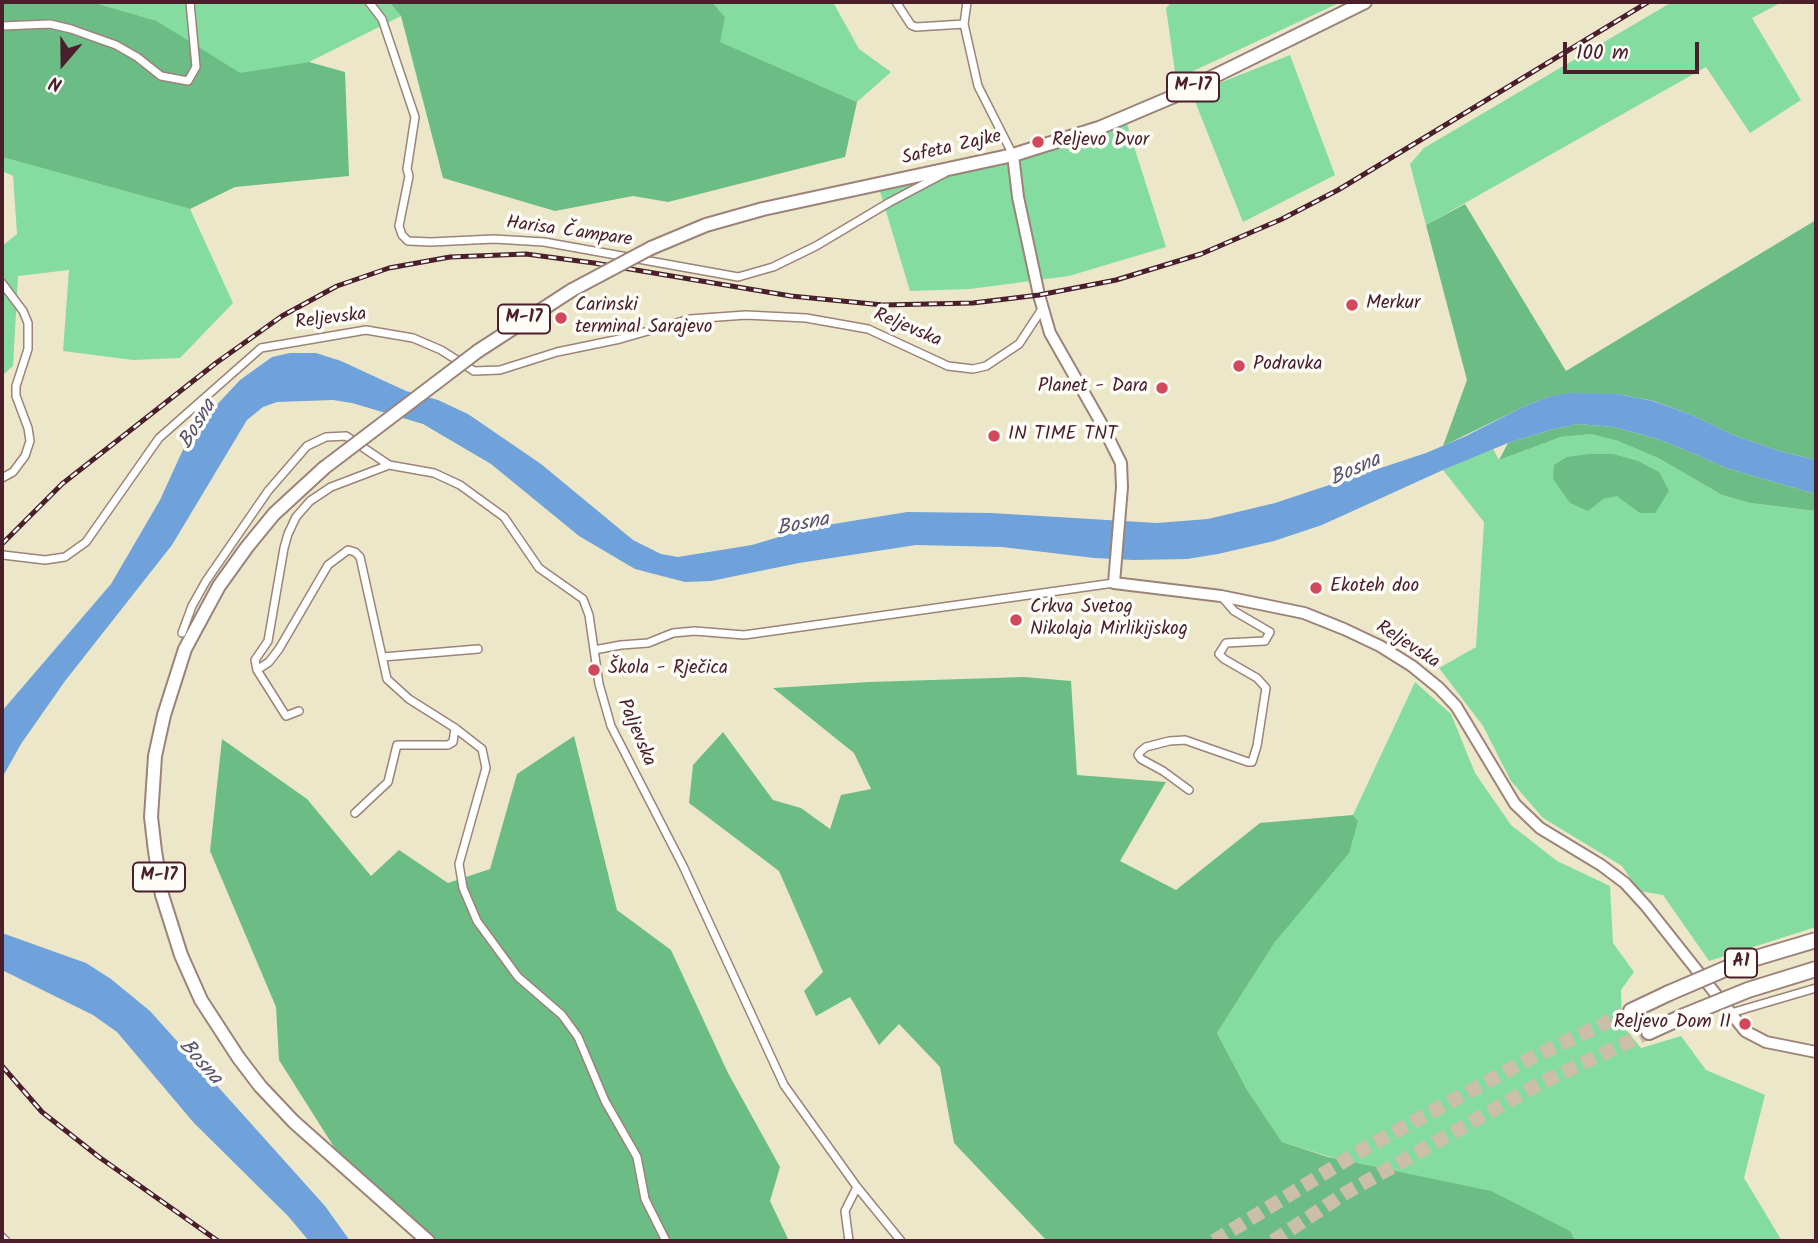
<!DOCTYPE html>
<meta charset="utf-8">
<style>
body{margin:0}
#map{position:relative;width:1818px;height:1243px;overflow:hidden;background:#ede7ca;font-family:Kalam,sans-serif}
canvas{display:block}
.frame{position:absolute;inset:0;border:4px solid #4a1f2b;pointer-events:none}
.north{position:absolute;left:28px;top:28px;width:70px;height:70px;-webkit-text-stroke:5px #fdfcf7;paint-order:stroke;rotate:200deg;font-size:19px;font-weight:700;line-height:28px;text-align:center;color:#4a1f2b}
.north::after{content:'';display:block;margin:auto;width:24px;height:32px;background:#4a1f2b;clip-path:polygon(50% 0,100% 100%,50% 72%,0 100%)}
.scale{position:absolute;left:1563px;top:42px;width:136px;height:32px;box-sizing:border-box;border:4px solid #4a1f2b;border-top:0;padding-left:9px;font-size:21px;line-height:24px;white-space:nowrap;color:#4a1f2b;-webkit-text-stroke:5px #fdfcf7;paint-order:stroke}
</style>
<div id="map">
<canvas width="1818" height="1243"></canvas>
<div class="frame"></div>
<div class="north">N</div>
<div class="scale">100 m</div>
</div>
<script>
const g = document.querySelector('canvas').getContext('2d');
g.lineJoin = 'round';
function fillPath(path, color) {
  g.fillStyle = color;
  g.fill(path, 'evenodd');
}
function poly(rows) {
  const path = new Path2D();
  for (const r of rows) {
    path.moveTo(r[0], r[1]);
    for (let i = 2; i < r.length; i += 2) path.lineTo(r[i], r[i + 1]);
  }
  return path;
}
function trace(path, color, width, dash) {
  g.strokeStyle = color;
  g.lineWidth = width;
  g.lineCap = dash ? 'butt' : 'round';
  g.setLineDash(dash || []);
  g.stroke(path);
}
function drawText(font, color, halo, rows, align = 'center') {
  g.font = font + ' Kalam,sans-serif';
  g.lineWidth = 7;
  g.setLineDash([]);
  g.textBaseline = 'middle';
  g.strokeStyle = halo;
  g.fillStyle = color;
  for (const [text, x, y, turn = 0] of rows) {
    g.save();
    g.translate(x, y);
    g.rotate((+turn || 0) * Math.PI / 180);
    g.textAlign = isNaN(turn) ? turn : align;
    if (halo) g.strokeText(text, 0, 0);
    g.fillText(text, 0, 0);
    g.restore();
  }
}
fillPath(poly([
 [92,2,389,2,401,16,309,62,240,74,157,21],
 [712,2,833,2,859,49,891,72,857,102,719,42,725,17],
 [1172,2,1336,2,1337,4,1176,79,1166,8],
 [1672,2,1782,2,1752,18,1801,100,1750,133,1706,67,1426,225,1410,164,1424,148],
 [1290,55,1335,175,1243,222,1192,94],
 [1125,118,1166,247,1069,276,970,289,910,291,878,185,952,169],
 [2,157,190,209,233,303,180,358,133,360,63,351,69,270,18,276,13,366,2,376,2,246,17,234,13,176,2,171],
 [1591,434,1618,441,1658,458,1722,495,1750,503,1816,511,1816,927,1709,961,1663,895,1639,891,1622,866,1543,818,1511,781,1483,726,1439,668,1476,647,1484,522,1443,470,1493,449,1499,460,1561,437],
 [1415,682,1451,714,1475,773,1511,825,1557,861,1610,886,1613,943,1634,972,1621,990,1622,1025,1641,1048,1681,1036,1706,1070,1765,1095,1744,1178,1782,1241,1576,1241,1570,1231,1282,1142,1246,1088,1217,1033,1275,942,1358,821,1353,815]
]), '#85dca0');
fillPath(poly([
 [2,2,92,2,157,21,240,73,309,62,345,72,349,176,235,187,190,209,2,157],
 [389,2,712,2,725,17,720,42,857,102,845,157,668,202,633,196,555,211,443,178,401,16],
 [1465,204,1566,371,1816,220,1816,460,1779,451,1733,435,1692,415,1654,401,1617,394,1548,397,1521,408,1443,446,1467,380,1426,225],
 [1578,424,1613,427,1640,434,1666,442,1729,469,1816,494,1816,511,1750,503,1722,495,1658,458,1618,441,1591,434,1561,437,1499,460,1508,443,1550,430],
 [1589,454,1613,454,1638,461,1659,472,1669,491,1655,513,1640,513,1617,496,1603,499,1588,511,1570,503,1553,479,1554,465,1567,457],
 [1024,677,1071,681,1077,775,1166,782,1120,861,1176,890,1260,823,1353,815,1358,821,1349,853,1275,942,1217,1033,1246,1088,1282,1142,1328,1157,1491,1191,1570,1231,1576,1241,1047,1241,954,1143,940,1067,899,1024,879,1045,850,997,816,1016,804,991,823,972,779,871,689,803,693,765,723,732,773,800,801,808,830,829,841,795,871,789,854,753,773,688,869,682],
 [574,736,617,910,671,950,728,1073,780,1167,770,1201,789,1241,416,1241,398,1213,339,1155,279,1060,276,1007,210,851,222,739,307,799,371,876,399,850,448,883,490,869,517,774]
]), '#6cbc86');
fillPath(poly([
 [290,353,316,353,341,361,406,391,438,400,468,414,541,464,633,540,661,554,678,557,752,545,809,528,907,512,991,513,1157,523,1208,519,1275,503,1426,453,1466,436,1521,408,1548,397,1570,393,1617,394,1653,401,1692,415,1733,435,1779,451,1816,460,1816,494,1729,469,1666,442,1640,434,1613,427,1578,424,1550,430,1508,443,1443,470,1322,525,1274,541,1218,554,1187,559,1133,560,1094,558,1002,547,916,545,799,563,711,581,685,582,635,569,579,536,491,464,423,424,352,403,333,400,277,402,263,407,247,420,172,545,65,681,21,744,2,778,2,711,111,584,160,500,186,443,200,423,240,380,272,357],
 [2,933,86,963,111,979,150,1011,325,1206,350,1241,309,1241,288,1216,194,1123,117,1032,93,1015,2,970]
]), '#6fa1da');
trace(poly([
 [1214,1241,1367,1147,1529,1059,1631,1011],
 [1273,1241,1344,1194,1539,1084,1649,1032]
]), '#ccbfaa', 14, [14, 7]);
const minor = poly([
 [369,2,382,19,415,117,407,169,409,176,399,226,402,235,408,241,431,242,494,239,544,242,738,277,773,267,816,246,890,202,945,173],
 [896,2,911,25,916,27,964,24],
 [967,2,964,24,978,86,1013,155],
 [2,26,50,24,71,29,116,45,137,57,161,76,188,81,196,67,190,2],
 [2,283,23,311,28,323,28,349,16,386,16,396,28,428,30,441,25,456,13,472,2,478],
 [3,555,45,560,65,557,86,542,159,438,261,348,366,330,413,338,441,350,474,371,500,370,557,352,620,339,690,319,746,315,806,318,868,329,948,366,973,369,986,366,1019,344,1042,309],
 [182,633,192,606,206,581,268,491,307,446,326,437,346,436,389,465,434,473,460,485,504,517,539,568,583,599,589,615,599,684,611,726,683,866,784,1085,857,1187,901,1241],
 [594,650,621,645,648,643,673,633,695,631,744,635,1114,583],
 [383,657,478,649],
 [257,670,269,662,279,649,328,565,348,550,355,552,360,557,387,679,409,699,455,728,482,749,486,768,459,864,463,888,477,921,518,977,562,1015,578,1037,605,1101,637,1157,645,1199,666,1241],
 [299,711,286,716,257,670,255,660,268,641,284,548,288,534,296,517,310,501,331,487,389,465],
 [1189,790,1163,771,1141,759,1138,755,1140,752,1146,747,1169,741,1185,740,1248,762,1252,762,1257,746,1266,688,1257,678,1224,659,1219,654,1226,643,1265,641,1270,632,1234,611,1222,597],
 [355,813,388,782,397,745,448,745,453,742,455,728],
 [1731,1013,1816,988],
 [2,1237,6,1241],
 [849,1241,845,1211,857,1187]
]);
const secondary = poly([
 [1013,155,1018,197,1039,295,1050,333,1100,421,1121,463,1122,487,1114,583,1221,596,1304,613,1344,629,1380,646,1412,666,1439,688,1456,706,1515,804,1540,828,1601,865,1625,883,1646,906,1745,1031,1766,1042,1816,1052]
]);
const primary = poly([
 [651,248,706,225,763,209,1013,155,1099,128,1172,97,1365,2],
 [478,351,572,290],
 [324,468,274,514,247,547,219,586,185,649,164,715,155,756,151,817,155,851,162,895,181,955,201,1000,238,1057,260,1086,294,1122,428,1241]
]);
const motorway = poly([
 [1631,1011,1669,993],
 [1649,1032,1684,1016]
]);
trace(minor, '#9c837a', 10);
trace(secondary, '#9c837a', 14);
trace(primary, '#9c837a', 16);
trace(motorway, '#9c837a', 18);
trace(minor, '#fff', 7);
trace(secondary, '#fff', 10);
trace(primary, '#fff', 12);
trace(motorway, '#fff', 14);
const rail = poly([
 [2,544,62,484,216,363,282,316,337,286,389,268,450,257,526,254,594,263,791,296,883,305,973,303,1039,295,1116,280,1201,254,1282,219,1338,190,1648,2],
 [2,1066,42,1112,99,1157,218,1241]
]);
trace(rail, '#4a1f2b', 5);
trace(rail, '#fdfcf7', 2.5, [8]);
const primaryBridge = poly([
 [572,290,651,248],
 [324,468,478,351]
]);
const motorwayBridge = poly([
 [1669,993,1739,963,1816,940],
 [1684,1016,1748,990,1816,969]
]);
trace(primaryBridge, '#9c837a', 16, []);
trace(motorwayBridge, '#9c837a', 18, []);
trace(primaryBridge, '#fff', 12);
trace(motorwayBridge, '#fff', 14);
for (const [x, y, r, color] of [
 [1038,142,7,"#d1495b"],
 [1352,305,7,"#d1495b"],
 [561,318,7,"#d1495b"],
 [1239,366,7,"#d1495b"],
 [1162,388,7,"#d1495b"],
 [994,436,7,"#d1495b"],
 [1316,588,7,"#d1495b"],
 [1016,620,7,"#d1495b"],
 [594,670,7,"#d1495b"],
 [1745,1024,7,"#d1495b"]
]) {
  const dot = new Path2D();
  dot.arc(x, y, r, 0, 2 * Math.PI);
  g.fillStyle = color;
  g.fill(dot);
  trace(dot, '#fdfcf7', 2.5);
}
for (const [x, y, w] of [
 [1193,87,52],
 [524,319,52],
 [159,877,52],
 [1741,963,32]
]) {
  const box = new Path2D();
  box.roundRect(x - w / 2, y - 14.5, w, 29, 5);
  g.fillStyle = '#fdfcf7';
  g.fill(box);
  trace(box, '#4a1f2b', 2);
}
drawText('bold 18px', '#4a1f2b', null, [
 ["M-17",1193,87],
 ["M-17",524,319],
 ["M-17",159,877],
 ["A1",1741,963]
]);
drawText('19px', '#4a1f2b', '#fdfcf7', [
 ["Reljevo Dvor",1052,142],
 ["Merkur",1366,305],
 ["Carinski",575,307],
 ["terminal Sarajevo",575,329],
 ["Podravka",1253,366],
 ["Planet - Dara",1148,388,"right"],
 ["IN TIME TNT",1008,436],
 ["Ekoteh doo",1330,588],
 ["Crkva Svetog",1030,609],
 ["Nikolaja Mirlikijskog",1030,631],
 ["Škola - Rječica",608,670],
 ["Reljevo Dom II",1731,1024,"right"]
], 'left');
drawText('19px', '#4a1f2b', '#fdfcf7', [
 ["Safeta Zajke",952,149,-13],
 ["Harisa Čampare",569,233,8],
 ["Reljevska",331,320,-7],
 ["Reljevska",907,329,23],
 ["Reljevska",1407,646,33],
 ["Paljevska",635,733,67]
]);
drawText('italic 21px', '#595371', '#fdfcf7', [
 ["Bosna",199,425,-59],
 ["Bosna",1356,471,-24],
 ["Bosna",803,526,-11],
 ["Bosna",199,1063,48]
]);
</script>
